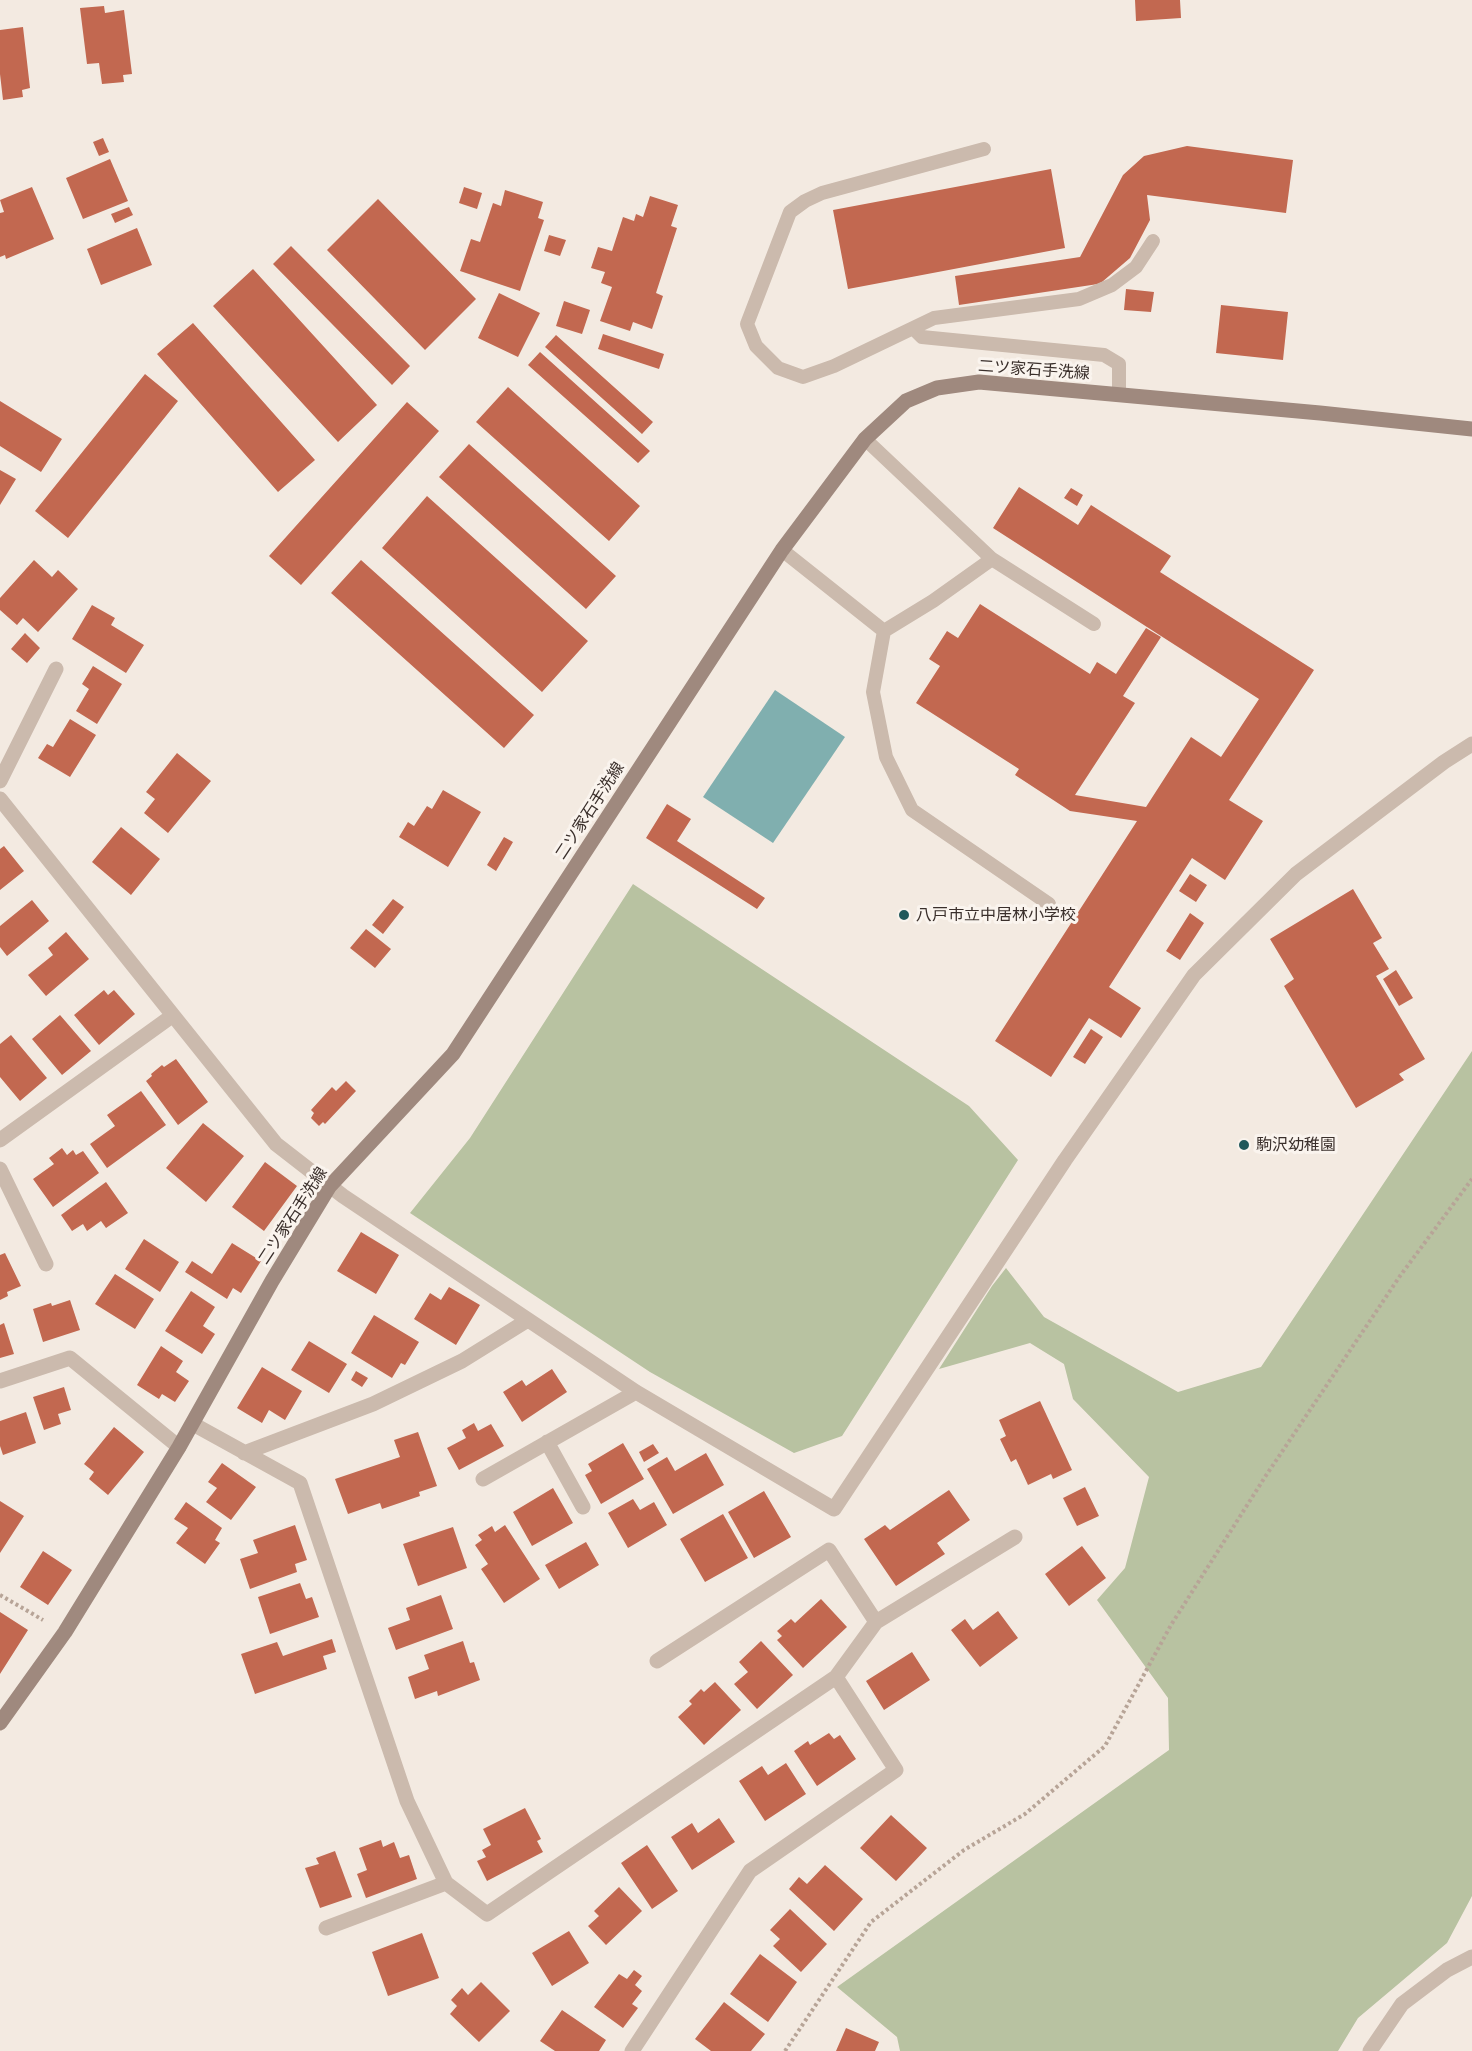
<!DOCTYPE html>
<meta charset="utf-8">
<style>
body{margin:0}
canvas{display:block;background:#f3eae1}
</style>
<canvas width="1472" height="2051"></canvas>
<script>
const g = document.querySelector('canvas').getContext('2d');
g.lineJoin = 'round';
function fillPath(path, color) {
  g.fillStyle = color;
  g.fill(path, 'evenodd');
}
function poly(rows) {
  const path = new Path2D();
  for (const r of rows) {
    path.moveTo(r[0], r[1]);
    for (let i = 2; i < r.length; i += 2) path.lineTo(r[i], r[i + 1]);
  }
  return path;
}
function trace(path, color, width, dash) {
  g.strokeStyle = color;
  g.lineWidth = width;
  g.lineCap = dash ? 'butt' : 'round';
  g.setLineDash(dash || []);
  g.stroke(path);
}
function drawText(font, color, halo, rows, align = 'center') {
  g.font = font + ' Raleway,"Noto Sans JP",sans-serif';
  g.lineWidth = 6;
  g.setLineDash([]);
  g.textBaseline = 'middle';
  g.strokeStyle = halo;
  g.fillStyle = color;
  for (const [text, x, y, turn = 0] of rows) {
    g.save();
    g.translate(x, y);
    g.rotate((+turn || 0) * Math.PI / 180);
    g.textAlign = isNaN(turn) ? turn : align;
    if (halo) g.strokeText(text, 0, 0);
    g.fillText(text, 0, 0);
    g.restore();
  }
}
fillPath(poly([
 [633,884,969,1106,1018,1160,842,1436,794,1453,650,1372,410,1213,470,1138],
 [1472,1051,1472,1896,1447,1943,1358,2018,1338,2051,900,2051,897,2037,837,1987,1169,1750,1168,1698,1097,1600,1125,1568,1149,1477,1073,1399,1064,1364,1030,1343,939,1369,992,1286,1006,1268,1044,1317,1178,1392,1261,1367]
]), '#b8c2a1');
fillPath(poly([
 [775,690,845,737,773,843,703,797]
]), '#80afaf');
fillPath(poly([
 [1135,0,1180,0,1181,18,1136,21],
 [104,6,105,13,124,10,132,74,123,75,124,82,102,84,99,63,87,64,80,8],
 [23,27,30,88,22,90,23,97,3,100,0,74,0,30],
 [103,138,109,152,99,156,93,142],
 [1187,146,1293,160,1286,213,1147,195,1150,220,1130,258,1102,282,1098,284,959,305,955,276,1080,257,1123,175,1144,156],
 [110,159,128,201,83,219,66,178],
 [1051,169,1065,248,848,289,833,210],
 [32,187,54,239,6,259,5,255,0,257,0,213,4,212,0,200],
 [464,187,482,193,477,209,459,203],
 [505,190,543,202,538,218,544,220,520,291,460,271,471,239,480,242,493,203,501,206],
 [650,196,678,205,671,226,677,228,656,293,663,296,652,329,633,322,630,331,600,321,612,287,601,283,605,272,591,268,598,247,612,251,623,217,634,221,636,214,643,217],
 [378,199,476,299,425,350,327,250],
 [129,207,133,215,115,223,111,214],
 [137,228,152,265,101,285,87,249],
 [549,235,566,240,560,256,544,251],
 [291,246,410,366,392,385,273,264],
 [253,269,377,405,338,442,213,306],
 [1126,289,1154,292,1151,312,1124,310],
 [499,293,540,313,518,357,478,338],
 [564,301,590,310,582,334,556,326],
 [1221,305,1288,312,1283,360,1216,353],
 [193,323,315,460,278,492,157,354],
 [603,334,664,354,659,369,598,349],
 [556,335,653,422,642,434,545,347],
 [540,352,650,451,638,463,528,365],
 [145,374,178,401,68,538,35,511],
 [508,387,640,506,609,541,476,422],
 [0,401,62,439,41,472,0,446],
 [407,402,439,431,301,585,269,556],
 [469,444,616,576,586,609,439,477],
 [0,470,16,479,0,505],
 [1019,487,1078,525,1091,505,1171,556,1160,572,1314,670,1229,800,1263,821,1225,880,1192,858,1109,987,1141,1008,1121,1038,1089,1018,1051,1077,995,1041,1137,821,1070,811,1015,775,1019,769,916,703,940,666,929,659,947,631,958,638,980,604,1090,674,1097,662,1116,674,1146,628,1161,637,1123,696,1135,703,1075,795,1146,807,1191,737,1221,757,1259,699,993,528],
 [1071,488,1083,495,1077,506,1064,498],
 [427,496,588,641,542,692,382,548],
 [34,560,52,577,58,570,78,589,38,632,23,618,17,625,0,610,0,598],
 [361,560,534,715,504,748,331,593],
 [92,605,115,618,111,625,144,645,126,673,72,639],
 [25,633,40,648,27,663,11,649],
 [93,666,122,684,97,724,76,711,89,689,82,684],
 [70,719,96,735,70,777,38,758,47,744,53,747],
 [177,753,211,781,168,833,144,813,155,799,146,792],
 [443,790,481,812,448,867,399,837,408,822,414,826,427,806,432,809],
 [667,804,691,819,677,841,765,898,757,909,646,838],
 [121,827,160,859,131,895,92,862],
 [504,837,513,842,496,871,487,865],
 [4,846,24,871,0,890,0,849],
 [1190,874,1207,885,1196,902,1179,891],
 [1353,889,1382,938,1373,943,1389,969,1376,976,1425,1059,1399,1074,1404,1080,1356,1108,1284,986,1294,979,1270,939],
 [393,899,404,907,383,934,372,925],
 [32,900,49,921,7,956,0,947,0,926],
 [1190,913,1204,923,1180,960,1166,951],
 [366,929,391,949,375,968,350,948],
 [66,932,89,959,46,996,28,975,53,955,48,948],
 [1396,970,1413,998,1399,1006,1383,979],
 [104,990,108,995,114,990,135,1014,99,1045,74,1015],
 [60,1015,91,1051,62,1075,32,1039],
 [1091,1029,1103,1037,1085,1064,1073,1057],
 [11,1035,47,1078,20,1101,0,1077,0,1044],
 [176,1059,208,1102,178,1125,146,1081,152,1076,151,1074,162,1065,164,1067],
 [346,1081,356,1091,325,1124,323,1122,319,1126,311,1118,314,1113,311,1110,332,1087,336,1091],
 [141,1091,166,1125,107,1168,90,1144,115,1126,107,1115],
 [203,1123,244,1156,206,1202,166,1168],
 [62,1148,67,1155,73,1150,76,1155,83,1151,99,1173,53,1207,33,1179,54,1164,49,1158],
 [265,1162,297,1186,264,1231,232,1207],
 [106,1182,128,1213,106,1228,101,1221,87,1231,83,1224,72,1231,61,1215],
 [361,1232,399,1255,376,1294,337,1271],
 [144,1239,179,1262,160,1292,125,1269],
 [232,1243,261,1261,241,1293,233,1288,227,1299,185,1272,192,1261,212,1274],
 [5,1253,21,1286,7,1292,8,1296,0,1300,0,1255],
 [115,1274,154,1299,135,1329,95,1304],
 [449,1287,480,1305,456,1345,414,1319,430,1293,441,1300],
 [191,1291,215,1307,203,1326,215,1334,202,1354,165,1331],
 [70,1300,80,1330,43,1342,33,1309,51,1303,52,1306],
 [374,1315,419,1342,405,1365,401,1363,392,1378,351,1353],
 [4,1323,14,1354,0,1358,0,1325],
 [309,1341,347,1364,329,1393,291,1370],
 [161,1346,183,1361,176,1372,189,1381,175,1402,162,1394,159,1399,137,1385],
 [262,1367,302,1391,285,1420,269,1410,262,1423,237,1408],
 [552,1369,567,1392,522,1422,503,1392,522,1380,526,1386],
 [356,1371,368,1378,362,1387,351,1380],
 [64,1387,71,1410,58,1414,61,1424,44,1430,33,1397],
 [1040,1401,1072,1470,1053,1479,1051,1474,1028,1485,1016,1459,1011,1462,1000,1439,1006,1436,999,1420],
 [26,1412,36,1443,3,1455,0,1446,0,1421],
 [474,1423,478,1431,491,1424,504,1446,459,1470,447,1448,466,1438,462,1430],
 [114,1427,144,1452,108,1495,89,1479,94,1472,84,1464],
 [418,1432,437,1486,419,1492,420,1496,382,1509,380,1503,348,1514,335,1479,400,1457,394,1440],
 [623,1443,644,1479,601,1504,585,1475,592,1471,588,1464],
 [653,1444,659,1453,644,1462,639,1452],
 [706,1453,724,1485,673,1514,647,1469,667,1457,675,1471],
 [222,1463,256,1487,231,1520,206,1502,217,1488,208,1482],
 [1085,1487,1099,1516,1077,1526,1063,1498],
 [553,1488,573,1523,532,1546,513,1512],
 [949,1490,970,1520,937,1543,945,1554,896,1586,864,1539,885,1525,890,1530],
 [764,1491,791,1537,754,1558,728,1512],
 [633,1499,640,1510,654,1502,667,1525,628,1548,608,1513],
 [0,1501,24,1516,0,1553],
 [186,1502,222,1528,215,1540,220,1543,205,1564,176,1543,188,1528,174,1519],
 [723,1514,748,1558,705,1582,680,1539],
 [295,1525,307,1560,295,1564,297,1572,250,1589,240,1559,258,1553,253,1540],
 [505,1525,540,1579,504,1603,481,1569,488,1564,475,1545,482,1540,478,1535,492,1526,495,1532],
 [453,1527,467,1568,418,1586,403,1544],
 [586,1542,599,1565,559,1589,545,1565],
 [1082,1546,1106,1578,1069,1606,1045,1574],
 [43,1551,72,1570,48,1605,20,1587],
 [300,1583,306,1599,312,1597,319,1617,270,1634,258,1597],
 [441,1595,453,1629,396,1650,388,1628,410,1620,406,1608],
 [821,1599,847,1627,803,1668,777,1640,782,1636,777,1631,791,1619,795,1623],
 [998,1611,1018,1638,980,1667,951,1630,965,1619,973,1630],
 [0,1612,28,1630,0,1674],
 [332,1639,336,1652,323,1656,327,1669,255,1694,241,1654,277,1642,283,1656],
 [463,1641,470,1663,474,1662,480,1680,438,1696,437,1691,415,1699,408,1677,429,1669,424,1655],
 [761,1641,793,1675,757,1709,734,1684,748,1672,739,1662],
 [912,1652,930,1680,884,1710,866,1681],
 [715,1682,741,1710,704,1745,678,1717,692,1704,689,1701,701,1689,704,1692],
 [829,1733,834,1739,840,1735,856,1759,817,1786,794,1751,808,1741,810,1745],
 [786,1763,806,1794,765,1821,739,1781,762,1766,768,1775],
 [525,1808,541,1839,537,1841,543,1852,487,1881,477,1861,486,1857,482,1850,491,1845,483,1829],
 [891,1815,927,1848,896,1881,860,1848],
 [719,1818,735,1842,692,1870,671,1837,692,1823,698,1833],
 [381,1840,383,1847,394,1842,400,1858,409,1855,417,1879,366,1898,357,1874,367,1870,359,1848],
 [647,1845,678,1891,652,1909,621,1863],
 [335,1851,352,1897,320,1908,305,1868,319,1864,316,1858],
 [825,1865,863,1899,834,1931,789,1889,799,1877,807,1884],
 [619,1887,642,1911,606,1945,588,1926,599,1916,594,1911],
 [790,1909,827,1944,801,1972,773,1946,780,1939,770,1930],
 [569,1931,589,1963,552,1986,532,1953],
 [422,1933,439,1978,388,1996,372,1952],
 [760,1954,797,1982,768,2022,730,1994],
 [634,1970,642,1976,635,1985,642,1991,632,2004,638,2008,623,2028,594,2007,619,1974,627,1979],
 [481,1982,510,2011,479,2042,450,2014,457,2006,451,2000,462,1988,468,1995],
 [724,2002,765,2034,751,2051,711,2051,695,2039],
 [562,2010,606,2040,599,2051,555,2051,540,2041],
 [846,2028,879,2042,875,2051,836,2051]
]), '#c26850');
trace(poly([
 [0,1595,43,1620],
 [785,2051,871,1922,964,1850,1025,1814,1105,1746,1171,1625,1265,1477,1400,1276,1472,1179]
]), '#b7a497', 4, [3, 3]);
trace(poly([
 [984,149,822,193,805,201,790,212,747,324,756,346,778,368,803,377,834,366,934,318,1079,299,1112,285,1136,267,1153,241],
 [914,329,922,337,1104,355,1119,364,1119,395],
 [865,439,992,559,1094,624],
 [782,550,884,631,933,601,992,559],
 [884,631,873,692,886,757,912,810,1049,904]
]), '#cbbaad', 14);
trace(poly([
 [0,781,56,669],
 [0,799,276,1144,343,1196,636,1392,834,1509,1065,1160,1194,975,1296,874,1444,762,1472,744],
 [0,1140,172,1016],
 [0,1169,46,1264],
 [0,1381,70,1358,179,1447],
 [193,1424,300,1483,407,1801,446,1883,487,1914,836,1677,896,1770,750,1871,632,2051],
 [547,1442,583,1507],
 [244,1453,373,1404,462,1361,528,1320],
 [483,1479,636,1392],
 [657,1661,829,1550,876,1622],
 [836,1677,876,1622,1015,1537],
 [326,1928,446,1883],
 [1370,2051,1402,2004,1447,1970,1472,1957]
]), '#cbbaad', 15);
trace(poly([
 [0,1723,65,1632,179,1447,272,1281,329,1187,453,1054,782,550,865,439,906,401,937,388,979,382,1320,413,1472,429]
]), '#9f897e', 15);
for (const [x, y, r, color] of [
 [904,915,6,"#21585a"],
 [1244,1145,6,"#21585a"]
]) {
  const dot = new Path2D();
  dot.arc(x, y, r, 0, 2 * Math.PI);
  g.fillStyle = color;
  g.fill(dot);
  trace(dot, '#faf4ee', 2);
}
drawText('16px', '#3a2f2b', '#faf4ee', [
 ["二ツ家石手洗線",1034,370,4],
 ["二ツ家石手洗線",590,811,-57],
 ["二ツ家石手洗線",293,1216,-57]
]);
drawText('16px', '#3a2f2b', '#faf4ee', [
 ["八戸市立中居林小学校",916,915],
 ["駒沢幼稚園",1256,1145]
], 'left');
</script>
